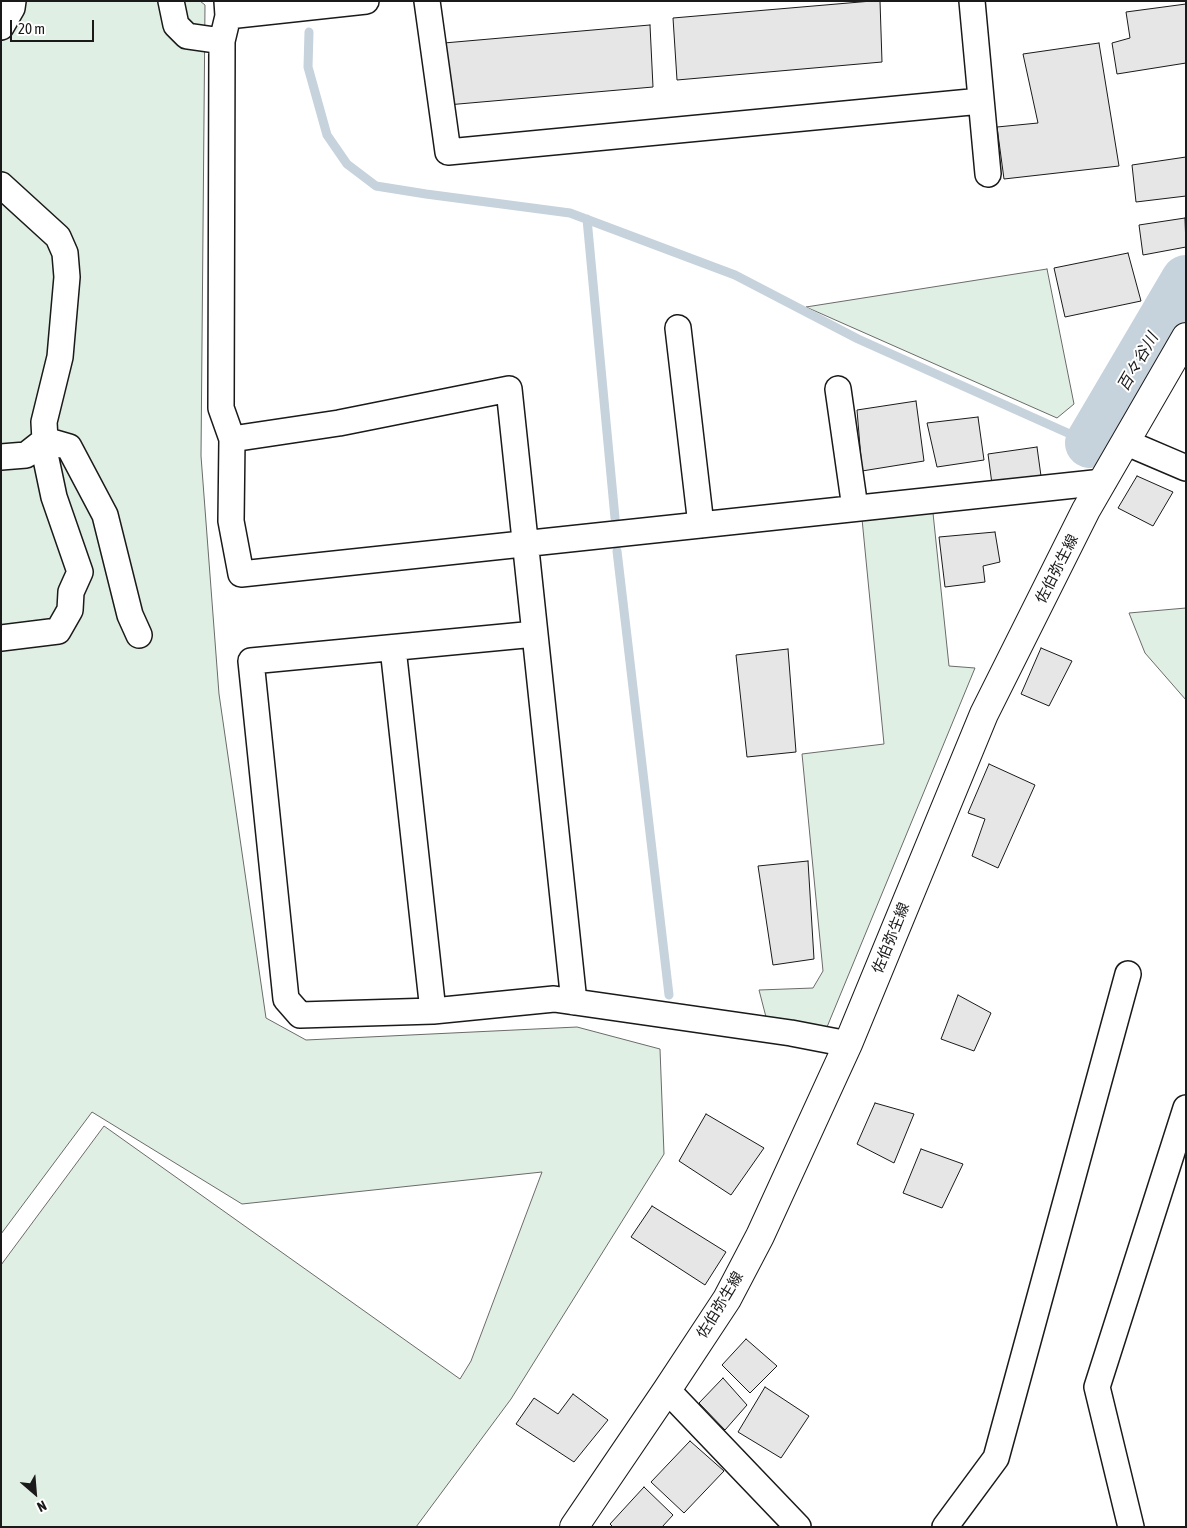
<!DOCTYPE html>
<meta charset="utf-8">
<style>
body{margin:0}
#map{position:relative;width:1187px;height:1528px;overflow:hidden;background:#fff;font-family:"Asap Condensed",sans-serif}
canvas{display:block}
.frame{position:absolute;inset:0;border:2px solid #1a1a1a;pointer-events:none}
.north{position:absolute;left:10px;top:1468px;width:50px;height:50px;-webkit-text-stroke:4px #fff;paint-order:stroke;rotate:153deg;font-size:14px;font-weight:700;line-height:20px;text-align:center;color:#1a1a1a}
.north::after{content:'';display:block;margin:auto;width:18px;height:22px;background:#1a1a1a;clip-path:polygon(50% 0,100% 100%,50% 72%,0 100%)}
.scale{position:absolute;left:10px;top:20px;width:84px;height:22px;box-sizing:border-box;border:2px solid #1a1a1a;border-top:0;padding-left:6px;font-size:15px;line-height:18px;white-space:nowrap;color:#1a1a1a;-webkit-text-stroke:4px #fff;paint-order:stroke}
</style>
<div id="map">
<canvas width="1187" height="1528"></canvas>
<div class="frame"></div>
<div class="north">N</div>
<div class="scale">20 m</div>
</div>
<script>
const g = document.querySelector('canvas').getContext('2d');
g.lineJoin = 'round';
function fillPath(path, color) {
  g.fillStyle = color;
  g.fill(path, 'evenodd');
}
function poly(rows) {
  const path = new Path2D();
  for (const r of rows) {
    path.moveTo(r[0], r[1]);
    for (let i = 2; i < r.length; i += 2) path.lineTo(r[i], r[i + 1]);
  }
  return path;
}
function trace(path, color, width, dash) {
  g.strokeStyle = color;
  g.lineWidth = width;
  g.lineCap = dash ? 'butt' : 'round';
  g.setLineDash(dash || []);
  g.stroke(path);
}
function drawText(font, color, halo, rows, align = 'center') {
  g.font = font + ' "Asap Condensed","Noto Sans JP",sans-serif';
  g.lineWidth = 4;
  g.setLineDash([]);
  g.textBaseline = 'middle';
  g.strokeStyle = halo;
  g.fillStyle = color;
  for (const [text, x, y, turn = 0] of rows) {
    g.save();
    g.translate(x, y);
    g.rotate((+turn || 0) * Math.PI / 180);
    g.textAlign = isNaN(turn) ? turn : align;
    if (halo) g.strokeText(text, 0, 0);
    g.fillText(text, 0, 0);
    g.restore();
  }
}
const green = poly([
 [1,1,200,1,205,5,201,456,219,694,266,1018,306,1040,577,1027,660,1049,664,1154,511,1399,416,1527,1,1527,1,1265,104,1126,460,1379,471,1361,542,1172,242,1204,92,1112,1,1234,1,1],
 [1047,269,1074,404,1057,418,806,307,1047,269],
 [933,513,949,666,975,668,827,1027,766,1017,759,990,813,988,823,971,802,754,884,744,862,519,933,513],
 [1186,608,1186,700,1145,653,1129,613,1186,608]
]);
fillPath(green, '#e0efe3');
trace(green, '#6a6a6a', 1);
trace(poly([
 [309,32,308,67,327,135,347,164,376,186,426,194,570,213,735,275,858,339,1090,443],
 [587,219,615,518],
 [617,551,669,995]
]), '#c6d2dc', 9);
trace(poly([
 [1090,443,1186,280]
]), '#c6d2dc', 50);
const building = poly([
 [872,1,880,1,882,62,677,80,673,18,872,1],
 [1186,4,1186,63,1117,74,1112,43,1130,38,1126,12,1186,4],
 [650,25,653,87,447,105,444,43,650,25],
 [1099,43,1119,166,1004,179,997,127,1038,123,1023,54,1099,43],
 [1186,157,1186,196,1136,202,1132,165,1186,157],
 [1185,218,1186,247,1143,255,1139,225,1185,218],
 [1128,253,1141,301,1065,317,1054,268,1128,253],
 [916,401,924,461,862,471,857,410,916,401],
 [978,417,984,460,937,467,927,423,978,417],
 [1037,447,1041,476,992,484,988,454,1037,447],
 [1137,476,1173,492,1153,526,1118,508,1137,476],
 [995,532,1000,562,983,566,985,582,945,587,939,537,995,532],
 [1041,648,1072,661,1049,706,1021,694,1041,648],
 [788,649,796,752,747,757,736,655,788,649],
 [989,764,1035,785,998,868,972,856,985,819,968,813,989,764],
 [808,861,814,959,773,965,758,866,808,861],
 [958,995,991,1013,974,1051,941,1039,958,995],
 [875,1103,914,1114,894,1163,857,1144,875,1103],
 [706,1114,764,1148,731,1195,679,1161,706,1114],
 [921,1149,963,1164,942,1208,903,1193,921,1149],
 [652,1206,726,1252,705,1285,631,1237,652,1206],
 [746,1339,777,1366,750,1393,722,1365,746,1339],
 [723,1378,747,1405,725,1430,699,1403,723,1378],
 [765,1387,809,1416,781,1458,738,1432,765,1387],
 [573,1394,608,1420,574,1462,516,1424,534,1398,558,1414,573,1394],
 [690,1441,724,1471,684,1513,651,1482,690,1441],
 [644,1487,673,1515,662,1527,613,1527,610,1524,644,1487]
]);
fillPath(building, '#e6e6e6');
trace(building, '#1a1a1a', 1);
const street = poly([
 [171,1,176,25,187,36,222,41],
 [227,1,228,16,222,41,221,408,232,439,231,521,241,574,1103,482],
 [427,1,448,152,981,101],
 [972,1,988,174],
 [228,16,366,1],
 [1,27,12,8,13,1],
 [1,185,58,237,65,253,67,277,60,357,44,422,46,459,54,497,80,572,71,592,70,610,58,631,1,638],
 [678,328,701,525],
 [838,389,855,508],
 [232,439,339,423,509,389,574,1002],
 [1125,442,1186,468],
 [1,457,26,455,45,440,69,447,105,515,130,615,139,635],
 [535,634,251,661,286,999,300,1015,433,1011,554,999,791,1033,848,1044],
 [393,648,433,1011],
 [667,1390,798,1527],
 [945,1527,996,1458,1128,974],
 [1131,1527,1097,1387,1186,1108]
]);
const secondary = poly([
 [574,1527,667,1390,727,1299,760,1236,848,1044,984,714,1086,510,1186,337]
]);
trace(street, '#1a1a1a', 28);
trace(secondary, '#1a1a1a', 30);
trace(street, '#fff', 25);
trace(secondary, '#fff', 28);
drawText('15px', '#1a1a1a', '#fff', [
 ["佐伯弥生線",1057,569,-63],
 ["佐伯弥生線",891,938,-68],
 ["佐伯弥生線",720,1305,-59]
]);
drawText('italic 16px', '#1a1a1a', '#fff', [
 ["百々谷川",1138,362,-60]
]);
</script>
